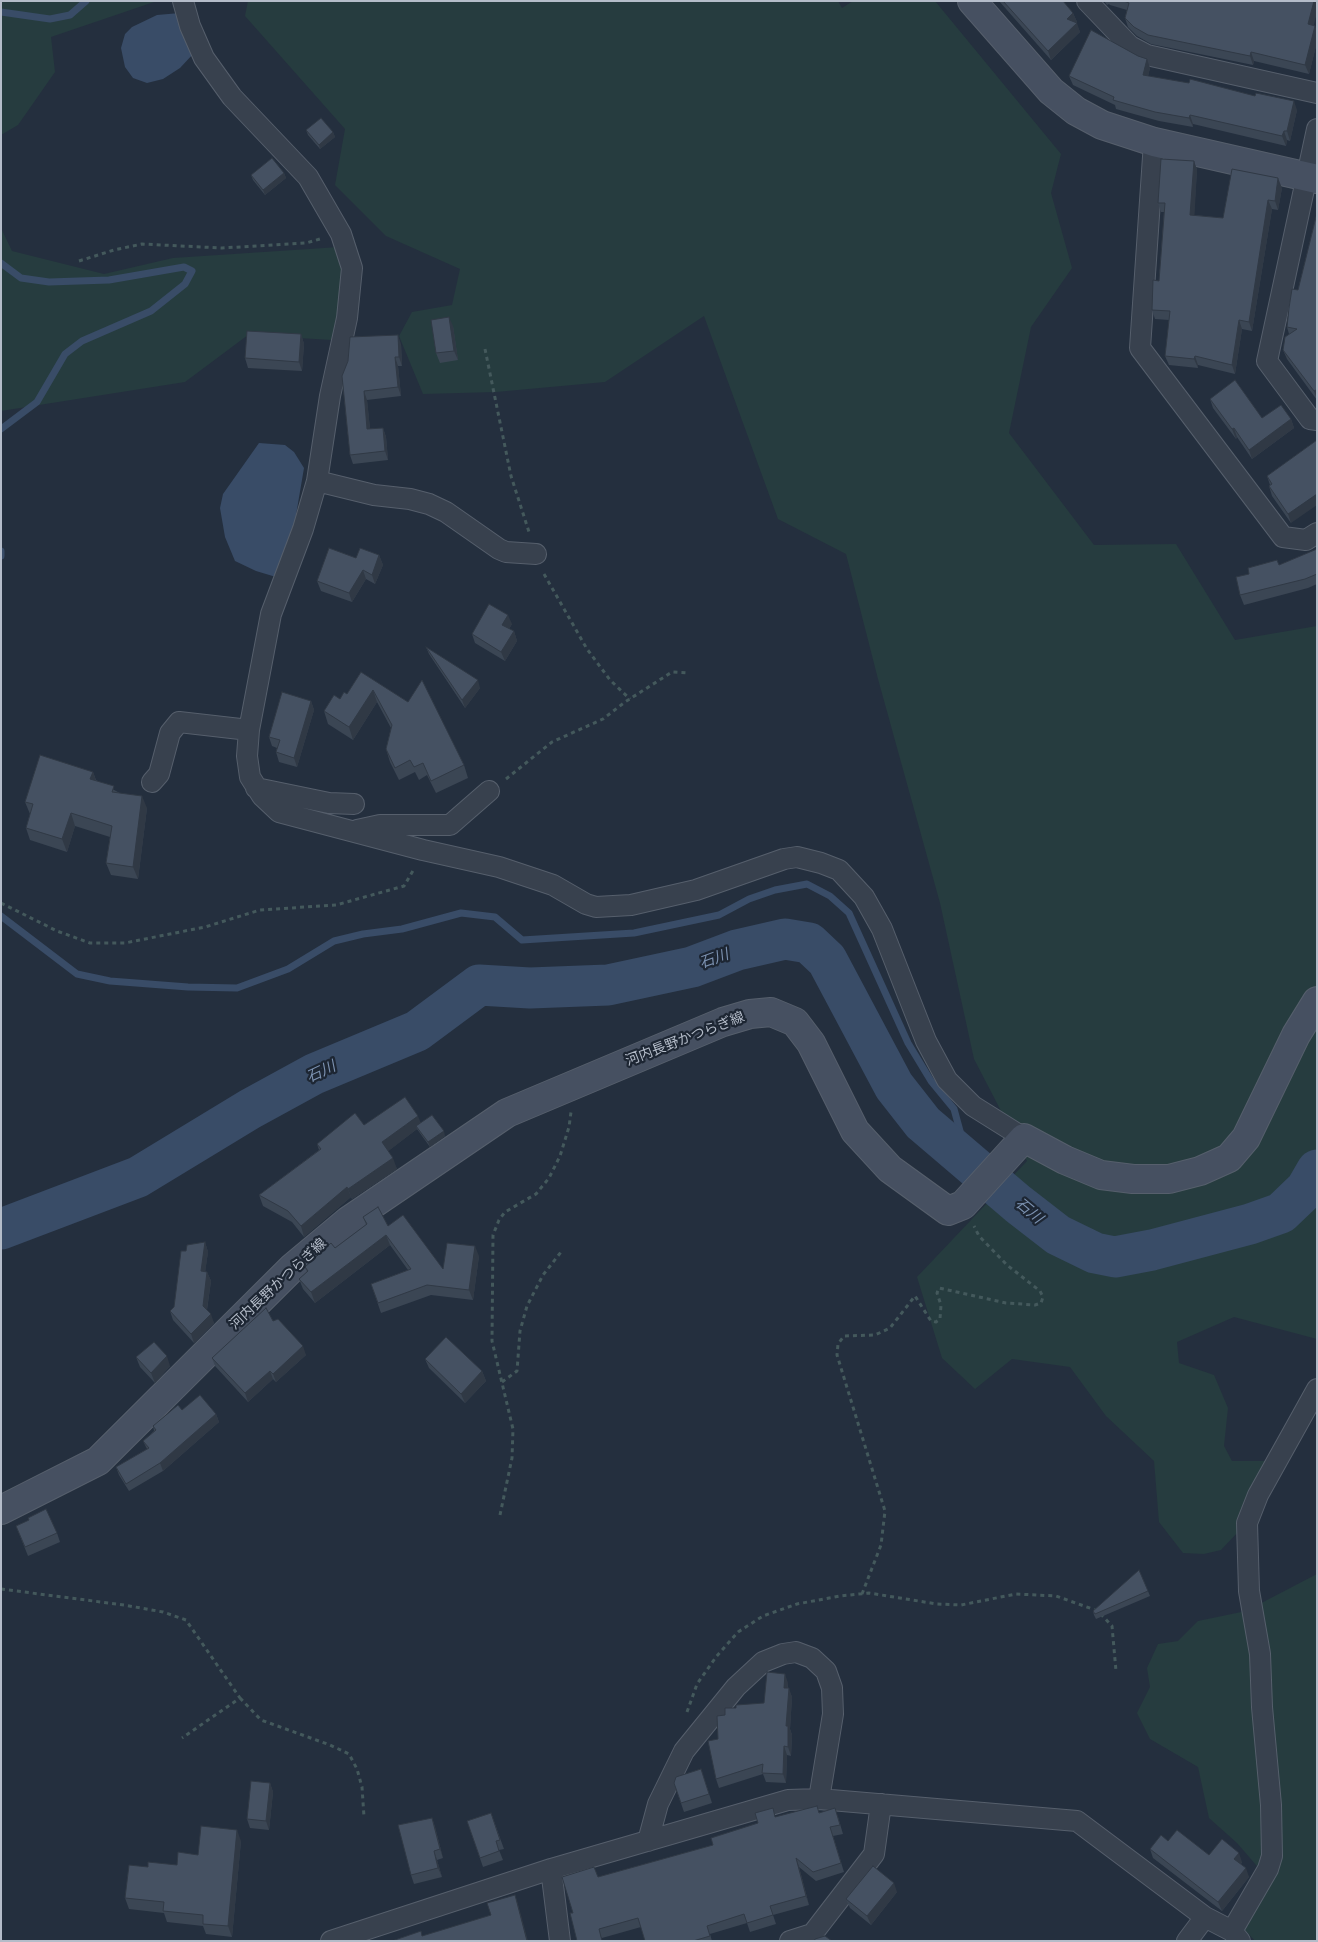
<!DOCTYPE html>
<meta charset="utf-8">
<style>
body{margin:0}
#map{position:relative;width:1318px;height:1942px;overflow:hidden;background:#242f3e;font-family:Raleway,sans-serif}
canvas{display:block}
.frame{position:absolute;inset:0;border:2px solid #b4bcc9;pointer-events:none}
</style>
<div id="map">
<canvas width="1318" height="1942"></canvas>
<div class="frame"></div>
</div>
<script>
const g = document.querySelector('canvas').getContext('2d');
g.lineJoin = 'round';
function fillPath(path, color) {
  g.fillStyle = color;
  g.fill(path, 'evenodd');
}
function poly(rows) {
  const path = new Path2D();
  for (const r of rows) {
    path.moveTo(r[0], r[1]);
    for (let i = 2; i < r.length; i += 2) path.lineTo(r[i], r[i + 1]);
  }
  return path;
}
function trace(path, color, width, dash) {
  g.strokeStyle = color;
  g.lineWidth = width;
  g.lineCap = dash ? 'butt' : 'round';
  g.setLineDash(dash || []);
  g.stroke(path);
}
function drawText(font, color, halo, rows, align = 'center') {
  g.font = font + ' Raleway,"Noto Sans JP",sans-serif';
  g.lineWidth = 4.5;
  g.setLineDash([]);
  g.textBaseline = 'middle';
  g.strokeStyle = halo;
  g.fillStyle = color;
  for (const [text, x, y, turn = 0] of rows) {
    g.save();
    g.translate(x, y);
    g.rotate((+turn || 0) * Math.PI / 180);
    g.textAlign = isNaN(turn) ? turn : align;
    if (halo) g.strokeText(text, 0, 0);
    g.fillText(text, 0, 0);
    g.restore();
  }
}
fillPath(poly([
 [1,1,157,1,51,37,55,72,18,125,1,135],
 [248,1,838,1,842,8,853,1,935,1,1061,154,1051,193,1072,268,1031,327,1009,433,1094,545,1176,544,1235,640,1317,626,1317,1339,1234,1317,1177,1342,1179,1363,1214,1375,1228,1408,1224,1446,1232,1461,1267,1461,1239,1531,1221,1550,1204,1554,1183,1553,1159,1522,1154,1461,1106,1416,1070,1367,1012,1359,975,1389,942,1358,917,1277,1027,1161,974,1059,940,903,878,679,846,554,778,519,704,316,605,382,496,392,423,394,399,336,412,312,452,305,460,269,386,236,335,185,345,129,245,16],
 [1,228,12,251,104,274,173,258,339,247,345,273,332,340,248,335,185,382,1,411],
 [1317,1574,1317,1941,1255,1941,1243,1928,1269,1880,1237,1843,1209,1818,1198,1767,1150,1739,1137,1713,1150,1687,1147,1668,1158,1644,1178,1641,1198,1621,1246,1611]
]), '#263c3f');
fillPath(poly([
 [180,13,194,53,180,68,163,79,147,83,133,78,125,67,121,48,125,34,132,27,157,15],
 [259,443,285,445,294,452,304,468,295,521,276,577,256,571,235,561,225,537,220,508,223,494]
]), '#394c67');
trace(poly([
 [1,12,50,19,70,15,86,1],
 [1,263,21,278,49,282,109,280,184,267,192,271,185,284,151,311,82,341,65,354,37,402,1,429],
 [1,551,1,556],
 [1,916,77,974,110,981,188,987,237,988,288,969,334,941,363,934,402,929,461,913,495,917,522,940,634,933,719,915,749,899,775,890,807,884,830,896,849,913,908,1043,931,1081,954,1109,969,1164]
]), '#394c67', 7);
trace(poly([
 [1,1229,138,1177,250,1109,314,1074,417,1031,479,985,530,988,608,985,692,967,737,950,785,939,809,943,827,960,894,1086,923,1123,1018,1204,1058,1235,1095,1253,1115,1257,1152,1250,1250,1224,1281,1213,1306,1189,1317,1170]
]), '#394c67', 41);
const street = poly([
 [183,1,190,26,204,58,232,97,308,177,341,234,352,268,347,318,330,396,317,481,303,529,271,614,249,730,247,756,250,777,262,796,279,812,423,850,499,867,553,885,586,904,596,907,631,905,696,890,784,859,797,857,821,863,839,870,864,897,882,929,926,1041,947,1080,973,1106,1024,1138],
 [1087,1,1130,46,1147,55,1317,93],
 [1317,129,1267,361,1310,419,1317,420],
 [1154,142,1140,348,1283,537,1306,540,1317,533],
 [317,481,374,495,410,499,429,504,446,512,499,549,506,552,536,554],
 [152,782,159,774,170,733,179,722,249,730],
 [256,788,329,803,354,804],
 [357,830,380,825,450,825,489,791],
 [648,1841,658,1804,684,1751,736,1687,763,1662,783,1654,796,1652,812,1658,826,1671,832,1688,833,1714,819,1799],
 [551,1869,560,1941],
 [1232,1931,1268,1869,1272,1856,1271,1805,1262,1707,1260,1654,1249,1591,1247,1523,1258,1495,1317,1389],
 [331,1941,551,1869,788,1800,819,1799,1077,1821,1205,1917,1232,1931,1240,1941],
 [790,1941,812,1934],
 [807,1941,874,1854,881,1804],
 [1187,1941,1205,1917]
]);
const secondary = poly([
 [972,1,1051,91,1076,111,1102,125,1154,142,1317,179],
 [1,1510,98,1461,293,1267,348,1221,507,1113,723,1022,750,1014,771,1012,795,1022,811,1043,855,1131,890,1169,948,1211,963,1205,1024,1138,1065,1160,1101,1175,1133,1179,1169,1179,1200,1171,1229,1158,1246,1138,1296,1035,1317,1001]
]);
trace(street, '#565f6c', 22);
trace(secondary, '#565f6c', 30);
trace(poly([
 [79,261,114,250,142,244,222,248,306,243,320,239],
 [485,349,511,476,529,532],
 [544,574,587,649,610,680,630,699],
 [506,779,552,742,603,719,625,702,672,672,688,673],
 [1,903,57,931,90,943,125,943,205,927,260,910,336,905,404,886,414,869],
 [502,1382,517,1371,520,1331,527,1306,543,1275,561,1252],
 [500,1515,512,1458,513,1429,492,1341,493,1235,499,1220,505,1212,536,1194,549,1178,560,1156,569,1127,571,1112],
 [1,1589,124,1605,163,1612,186,1620,240,1698,182,1738],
 [862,1594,881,1545,885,1511,837,1355,838,1344,844,1336,875,1335,890,1328,915,1296,931,1321,936,1322,940,1319,941,1305,937,1293,939,1288,1006,1303,1035,1305,1041,1303,1043,1297,1040,1291,1007,1265,979,1236,974,1226],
 [240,1698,261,1720,330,1745,349,1754,357,1769,362,1787,364,1817],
 [687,1712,697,1684,716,1657,738,1632,763,1616,797,1604,840,1596,869,1593,937,1604,961,1605,1016,1594,1056,1596,1098,1611,1112,1626,1116,1671]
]), '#44595c', 3, [4, 4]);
trace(street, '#38414e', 20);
trace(secondary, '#465061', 28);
fillPath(poly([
 [999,1,1063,1,1073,13,1077,22,1076,23,1080,32,1051,60],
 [1104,1,1317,1,1317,12,1313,25,1317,30,1317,42,1309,74,1254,61,1253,65,1151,44,1137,36,1128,27,1125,18,1127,10,1110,5,1109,4,1107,5],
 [1150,68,1148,76,1297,110,1290,141,1287,140,1286,146,1193,124,1193,127,1159,121,1116,109,1115,105,1073,85,1069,76],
 [306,130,333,132,335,137,320,149,308,135],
 [1194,161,1197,170,1194,215,1223,218,1282,188,1278,210,1272,209,1252,331,1242,329,1235,374,1198,365,1198,368,1169,365,1165,356,1169,320,1155,319,1152,310,1159,281,1164,212,1161,212,1158,203],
 [284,173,286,178,265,195,253,180,251,175],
 [1317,213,1317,400,1287,359,1283,350,1289,334,1287,327,1298,290],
 [453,326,458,360,440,363,436,353],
 [301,334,304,344,302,371,248,368,245,358],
 [401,344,402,366,398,366,401,396,367,400,370,429,383,428,386,437,388,460,353,464,350,455,342,376],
 [1210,399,1262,418,1291,419,1294,428,1252,459,1237,437,1236,439,1213,408],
 [1317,440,1291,523,1272,496,1269,486,1270,485,1267,476],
 [1317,549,1317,584,1308,588,1244,605,1240,595,1249,574,1279,565],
 [379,555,383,565,375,584,366,579,352,602,321,591,317,581,356,558],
 [512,624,509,629,514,631,517,641,505,661,475,643,472,634],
 [426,647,480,688,465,708,429,654],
 [361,672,464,765,468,778,436,793,427,775,419,780,415,772,399,780,390,762,386,749,391,728,377,702,353,740,328,724,324,711,347,694],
 [311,701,314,710,297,767,279,762,276,752,277,748,272,746,269,737],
 [93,772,96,780,147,808,138,879,111,875,106,863,110,837,75,826,67,852,30,840,26,828,30,814,25,802],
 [421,1123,445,1136,430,1147,417,1129,388,1151,397,1169,352,1199,351,1197,304,1237,292,1222,263,1206,259,1195,319,1150,317,1144,364,1125],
 [363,1217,388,1226,443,1269,479,1256,473,1300,431,1295,381,1313,371,1284,408,1270,390,1245,315,1303,303,1289,299,1279,307,1272,305,1267,335,1248,366,1225],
 [205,1242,208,1252,205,1272,207,1272,211,1281,207,1310,214,1323,194,1343,173,1320,170,1311,174,1307,186,1251],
 [273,1321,306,1355,276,1382,273,1379,248,1402,215,1366,212,1358],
 [136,1357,170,1366,155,1383,140,1367],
 [425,1359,482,1371,486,1381,465,1403,429,1368],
 [182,1410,216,1414,219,1422,163,1471,129,1491,119,1475,116,1467,147,1449,143,1441,154,1431,153,1426],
 [29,1520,57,1533,60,1542,28,1556,16,1526],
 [1148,1591,1150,1596,1096,1619,1094,1615,1093,1611],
 [788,1683,788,1688,792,1697,790,1729,792,1735,791,1756,787,1755,786,1783,766,1782,763,1774,719,1788,716,1779,718,1739,725,1715,736,1708,764,1703],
 [701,1769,712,1803,684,1812,674,1783],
 [270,1783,273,1792,269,1830,250,1828,247,1819],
 [819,1812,838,1817,843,1834,833,1836,844,1872,816,1881,799,1867,809,1905,773,1915,776,1924,750,1932,747,1923,710,1934,712,1941,645,1941,641,1927,602,1938,573,1913,598,1877,713,1845,776,1817],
 [491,1813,504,1849,499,1850,503,1860,483,1867,467,1821],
 [432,1818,435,1827,443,1858,437,1860,442,1877,414,1884,411,1875],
 [241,1841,232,1937,206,1934,203,1926,167,1922,164,1913,129,1909,125,1898,148,1867,177,1865,198,1855],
 [1168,1841,1209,1855,1242,1862,1241,1864,1249,1877,1222,1911,1153,1858,1150,1849],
 [897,1892,871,1925,850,1908,846,1899]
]), '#3b4654');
fillPath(poly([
 [1314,1,1317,1,1317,12,1312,33,1308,24],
 [1073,13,1077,22,1070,28,1067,19],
 [1077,23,1080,32,1051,60,1048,51],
 [1315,26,1317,30,1317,42,1309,74,1305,65],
 [1251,52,1254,61,1253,65,1250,56],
 [1147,59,1150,68,1146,84,1143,75],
 [1294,101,1297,110,1290,141,1287,131],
 [1190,115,1193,124,1193,127,1189,118],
 [1284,131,1287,140,1286,146,1282,136],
 [333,132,335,137,320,149,319,145],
 [1194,161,1197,170,1194,224,1190,215],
 [284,173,286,178,265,195,263,190],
 [1278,178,1282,188,1278,210,1275,201],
 [1268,200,1272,209,1252,331,1249,322],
 [449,317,453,326,458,360,454,351],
 [1239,320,1242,329,1235,374,1232,365],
 [301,334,304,344,302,371,299,362],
 [398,335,401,344,402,366,399,357],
 [1195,356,1198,365,1198,368,1194,359],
 [395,357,398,366,401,396,398,387],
 [1316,390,1317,392,1317,399,1314,391],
 [364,391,367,400,371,438,367,429],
 [1291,419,1294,428,1252,459,1249,450],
 [383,428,386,437,388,460,385,451],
 [1234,428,1237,437,1236,439,1232,429],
 [1317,494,1317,505,1291,523,1288,514],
 [379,555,383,565,375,584,372,575],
 [363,570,366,579,352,602,349,593],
 [508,615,512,624,506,634,502,625],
 [514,631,517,641,505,661,501,652],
 [478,680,480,688,465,708,462,700],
 [373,690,377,702,353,740,349,727],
 [311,701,314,710,297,767,294,758],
 [93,772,97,784,90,779],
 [142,796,147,808,138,879,133,867],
 [71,813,75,826,67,852,62,839],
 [418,1116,422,1126,416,1126,417,1129,386,1153,382,1142],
 [444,1131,445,1136,430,1147,428,1142],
 [393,1158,397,1169,352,1199,348,1189],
 [347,1187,351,1197,304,1237,301,1226],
 [386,1235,390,1245,315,1303,311,1292],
 [205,1242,208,1252,204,1280,201,1271],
 [475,1246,479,1256,473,1300,469,1290],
 [207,1272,211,1281,206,1315,203,1306],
 [211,1314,214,1323,194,1343,191,1334],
 [303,1346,306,1355,276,1382,273,1374],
 [167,1356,170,1366,155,1383,151,1373],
 [270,1371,273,1379,248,1402,245,1393],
 [482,1371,486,1381,465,1403,461,1394],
 [216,1414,219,1422,163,1471,160,1463],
 [785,1674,788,1683,787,1697,784,1688],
 [789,1688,792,1697,790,1729,792,1735,791,1756,788,1747,786,1726],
 [784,1746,787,1755,786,1783,783,1774],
 [270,1783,273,1792,269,1830,266,1821],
 [432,1818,435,1827,443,1858,440,1849],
 [237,1830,241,1841,232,1937,228,1926],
 [434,1851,437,1860,442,1877,438,1868],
 [1239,1853,1242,1862,1238,1868,1234,1859],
 [796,1858,799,1867,809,1905,806,1896],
 [1246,1868,1249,1877,1222,1911,1218,1902],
 [894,1883,897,1892,871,1925,867,1916],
 [515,1895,518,1904,528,1941,527,1941]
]), '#303945');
const building = poly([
 [1003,1,1063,1,1073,13,1067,19,1077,23,1048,51,1003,1],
 [1124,1,1314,1,1308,24,1315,26,1305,65,1251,52,1250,56,1148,35,1134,27,1125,18,1129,3,1124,1],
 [1091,30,1138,56,1147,59,1143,75,1189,83,1190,79,1255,96,1256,93,1294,101,1287,131,1284,131,1282,136,1190,115,1189,118,1155,112,1113,100,1114,97,1069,76,1091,30],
 [321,118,333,132,319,145,306,130,321,118],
 [272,158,284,173,263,190,251,175,272,158],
 [1161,159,1194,161,1190,215,1223,218,1232,169,1278,178,1275,201,1268,200,1249,322,1239,320,1232,365,1195,356,1194,359,1165,356,1170,311,1152,310,1153,280,1159,281,1165,203,1158,203,1161,159],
 [1317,213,1317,391,1316,390,1314,391,1283,350,1285,337,1297,329,1287,327,1289,308,1292,289,1298,290,1317,213],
 [449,317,454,351,436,353,431,320,449,317],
 [247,331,301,334,299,362,245,358,247,331],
 [398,335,399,357,395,357,398,387,364,391,367,429,383,428,385,451,350,455,342,376,348,361,350,337,398,335],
 [1235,380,1262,418,1281,405,1291,419,1249,450,1234,428,1232,429,1210,399,1235,380],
 [1317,440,1317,494,1288,514,1269,486,1272,484,1267,476,1317,440],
 [329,548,356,558,360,548,379,555,372,575,363,570,349,593,317,581,329,548],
 [1317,549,1317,574,1305,579,1240,595,1236,577,1249,574,1248,568,1277,560,1279,565,1317,549],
 [489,604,508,615,502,625,514,631,501,652,472,634,489,604],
 [426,647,478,680,462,700,426,647],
 [361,672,408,702,422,680,464,765,431,781,423,763,414,767,410,760,395,768,386,749,392,725,373,690,349,727,324,711,334,695,340,699,344,692,347,694,361,672],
 [282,692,311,701,294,758,276,752,280,740,269,737,282,692],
 [40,755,93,772,90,779,114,786,112,792,142,796,133,867,106,863,112,826,71,813,62,839,26,828,33,804,25,802,40,755],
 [405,1097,418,1116,382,1142,393,1158,348,1189,347,1187,301,1226,288,1211,259,1195,321,1149,317,1144,355,1113,364,1125,405,1097],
 [432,1115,444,1131,428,1142,416,1126,432,1115],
 [378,1207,388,1226,403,1215,443,1269,447,1243,475,1246,469,1290,427,1285,378,1303,371,1284,411,1269,386,1235,311,1292,299,1279,308,1271,305,1267,331,1243,335,1248,367,1224,363,1217,378,1207],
 [205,1242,201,1271,207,1272,203,1306,211,1314,191,1334,170,1311,174,1307,181,1251,186,1251,187,1245,205,1242],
 [266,1308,273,1321,278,1319,303,1346,273,1374,270,1371,245,1393,212,1358,266,1308],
 [446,1337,482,1371,461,1394,425,1359,446,1337],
 [154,1342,167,1356,151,1373,136,1357,154,1342],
 [200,1395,216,1414,160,1463,126,1484,116,1467,149,1448,143,1441,156,1430,153,1426,178,1405,182,1410,200,1395],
 [46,1509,57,1533,25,1547,16,1526,29,1520,28,1518,46,1509],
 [1139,1570,1148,1591,1095,1614,1093,1611,1139,1570],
 [767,1672,785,1674,784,1688,789,1688,786,1726,788,1726,788,1747,784,1746,783,1774,762,1773,763,1764,716,1779,708,1741,718,1739,717,1716,725,1715,725,1708,736,1708,736,1705,764,1703,767,1672],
 [701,1769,709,1794,681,1803,674,1783,676,1777,701,1769],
 [251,1781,270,1783,266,1821,247,1819,251,1781],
 [817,1806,819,1813,835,1808,840,1825,830,1827,841,1863,813,1872,796,1858,806,1896,770,1906,773,1915,747,1923,744,1914,707,1926,710,1936,693,1941,645,1941,638,1918,599,1929,602,1941,577,1941,570,1913,573,1913,562,1877,594,1867,598,1877,713,1845,711,1838,758,1823,755,1813,773,1808,775,1817,817,1806],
 [491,1813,500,1840,496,1841,499,1851,480,1858,467,1821,491,1813],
 [432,1818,440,1849,434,1851,438,1868,411,1875,398,1825,432,1818],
 [201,1826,237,1830,228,1926,203,1924,203,1915,163,1911,164,1902,125,1898,129,1865,148,1867,148,1862,177,1865,178,1852,198,1855,201,1826],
 [1177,1830,1209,1855,1222,1839,1239,1853,1234,1859,1246,1868,1218,1902,1150,1849,1161,1835,1168,1841,1177,1830],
 [873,1866,894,1883,867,1916,846,1899,873,1866],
 [515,1895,527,1941,392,1941,421,1931,422,1936,491,1915,487,1903,515,1895],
 [825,1936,832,1941,814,1941,815,1939,825,1936]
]);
fillPath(building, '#455162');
trace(building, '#303945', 1);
drawText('14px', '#b4bcc9', '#1d2633', [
 ["河内長野かつらぎ線",685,1039,-21],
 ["河内長野かつらぎ線",278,1284,-43]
]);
drawText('italic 15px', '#7c92b1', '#1d2633', [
 ["石川",714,959,-20],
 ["石川",321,1072,-25],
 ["石川",1029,1211,40]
]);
</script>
